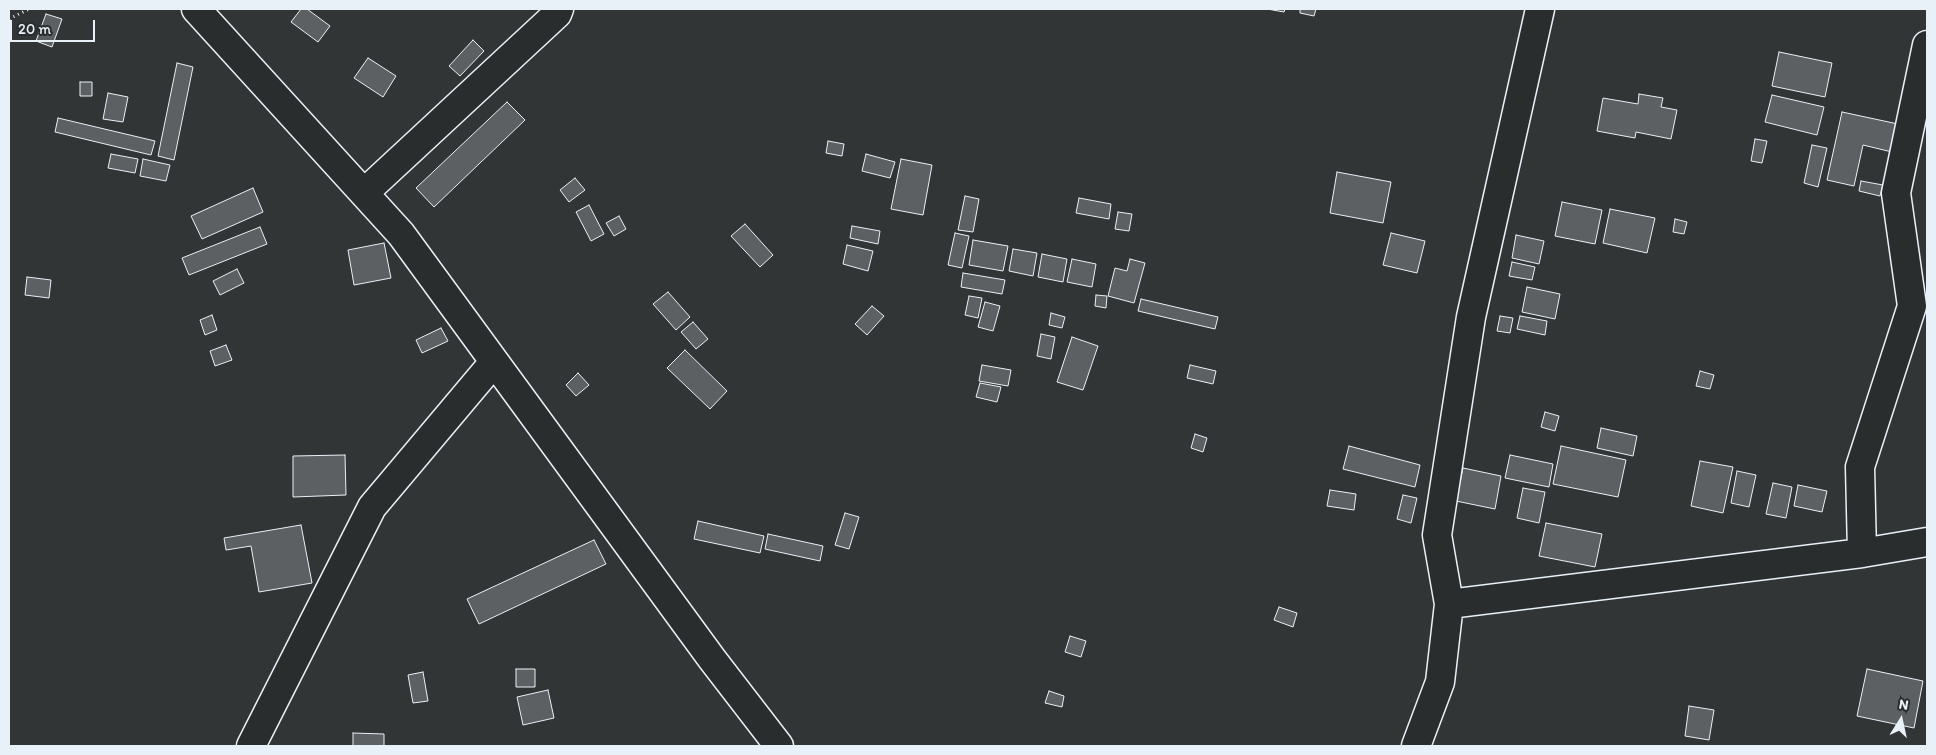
<!DOCTYPE html>
<style>
body{margin:0}
#map{position:relative;width:1936px;height:755px;overflow:hidden;background:#323536;font-family:Itim,sans-serif}
canvas{display:block}
.frame{position:absolute;inset:0;border:10px solid #e8f1f8;pointer-events:none}
.north{position:absolute;left:1876px;top:695px;width:50px;height:50px;-webkit-text-stroke:4px #2a2d2e;paint-order:stroke;rotate:10deg;font-size:14px;font-weight:700;line-height:20px;text-align:center;color:#e8f1f8}
.north::after{content:'';display:block;margin:auto;width:18px;height:22px;background:#e8f1f8;clip-path:polygon(50% 0,100% 100%,50% 72%,0 100%)}
.scale{position:absolute;left:10px;top:20px;width:85px;height:22px;box-sizing:border-box;border:2px solid #e8f1f8;border-top:0;padding-left:6px;font-size:15px;line-height:18px;white-space:nowrap;color:#e8f1f8;-webkit-text-stroke:4px #2a2d2e;paint-order:stroke}
</style>
<div id="map">
<canvas width="1936" height="755"></canvas>
<div class="frame"></div>
<div class="north">N</div>
<div class="scale">20 m</div>
</div>
<script>
const g = document.querySelector('canvas').getContext('2d');
g.lineJoin = 'round';
function fillPath(path, color) {
  g.fillStyle = color;
  g.fill(path, 'evenodd');
}
function poly(rows) {
  const path = new Path2D();
  for (const r of rows) {
    path.moveTo(r[0], r[1]);
    for (let i = 2; i < r.length; i += 2) path.lineTo(r[i], r[i + 1]);
  }
  return path;
}
function trace(path, color, width, dash) {
  g.strokeStyle = color;
  g.lineWidth = width;
  g.lineCap = dash ? 'butt' : 'round';
  g.setLineDash(dash || []);
  g.stroke(path);
}
const building = poly([
 [301,9,307,9,330,26,318,42,291,22,301,9],
 [1267,9,1285,9,1284,12,1267,9],
 [1300,9,1316,9,1314,16,1300,13,1300,9],
 [46,14,62,19,52,47,36,41,46,14],
 [473,40,484,51,460,76,449,66,473,40],
 [1779,52,1832,63,1825,97,1772,86,1779,52],
 [368,58,396,76,383,97,354,78,368,58],
 [177,63,193,67,174,160,158,156,177,63],
 [80,82,92,82,92,96,80,96,80,82],
 [108,93,128,97,123,122,103,119,108,93],
 [1639,94,1663,98,1661,107,1677,110,1671,139,1636,132,1635,138,1597,131,1603,98,1638,104,1639,94],
 [1772,95,1824,107,1817,135,1765,122,1772,95],
 [507,102,525,120,434,207,416,188,507,102],
 [1842,112,1898,124,1892,152,1863,145,1854,186,1827,180,1842,112],
 [58,118,155,141,151,155,55,132,58,118],
 [1755,139,1767,141,1762,163,1751,161,1755,139],
 [828,141,844,144,842,156,826,153,828,141],
 [1812,145,1827,148,1818,187,1804,183,1812,145],
 [111,154,138,159,135,173,108,168,111,154],
 [866,154,895,162,890,178,862,171,866,154],
 [143,159,170,165,166,181,140,176,143,159],
 [901,159,932,165,923,215,891,209,901,159],
 [1337,172,1391,182,1383,223,1330,213,1337,172],
 [575,178,585,190,569,202,560,190,575,178],
 [1861,181,1883,185,1880,196,1859,191,1861,181],
 [253,188,263,212,202,239,191,216,253,188],
 [965,196,979,199,973,232,958,230,965,196],
 [1079,198,1111,204,1109,219,1076,213,1079,198],
 [1562,202,1602,210,1595,244,1555,236,1562,202],
 [589,205,604,234,591,241,576,212,589,205],
 [1610,209,1655,218,1647,253,1603,243,1610,209],
 [1118,212,1132,214,1129,231,1115,229,1118,212],
 [619,216,626,229,614,236,606,223,619,216],
 [1675,219,1687,222,1684,234,1673,232,1675,219],
 [745,224,773,255,760,267,731,236,745,224],
 [852,226,880,231,878,244,850,238,852,226],
 [260,227,267,244,189,275,182,258,260,227],
 [955,233,969,236,962,268,948,265,955,233],
 [1391,233,1425,241,1417,273,1383,265,1391,233],
 [1516,235,1544,241,1539,264,1512,258,1516,235],
 [973,240,1008,246,1003,271,969,265,973,240],
 [384,243,391,278,354,285,348,250,384,243],
 [847,245,873,251,868,271,843,264,847,245],
 [1013,249,1037,253,1033,276,1009,271,1013,249],
 [1042,254,1067,259,1063,282,1038,277,1042,254],
 [1072,259,1096,264,1092,287,1067,282,1072,259],
 [1130,259,1145,263,1134,303,1108,296,1115,268,1127,271,1130,259],
 [1512,262,1535,267,1532,280,1509,276,1512,262],
 [237,269,244,283,220,295,213,281,237,269],
 [963,273,1005,280,1002,294,961,287,963,273],
 [27,277,51,280,49,298,25,295,27,277],
 [1527,287,1560,294,1555,319,1522,312,1527,287],
 [668,292,690,317,676,330,653,304,668,292],
 [1096,295,1107,296,1106,308,1095,306,1096,295],
 [969,296,982,298,978,318,965,315,969,296],
 [1141,299,1218,317,1215,329,1138,311,1141,299],
 [985,302,1000,306,993,331,978,327,985,302],
 [872,306,884,316,867,335,855,324,872,306],
 [1051,313,1065,317,1062,328,1049,325,1051,313],
 [212,315,217,330,205,335,200,320,212,315],
 [1500,316,1513,318,1510,333,1497,331,1500,316],
 [1520,316,1547,321,1545,335,1517,329,1520,316],
 [693,322,708,339,696,349,681,332,693,322],
 [441,328,448,341,422,353,416,340,441,328],
 [1041,334,1055,337,1051,359,1037,356,1041,334],
 [1072,337,1098,346,1083,390,1057,382,1072,337],
 [226,345,232,360,215,366,210,351,226,345],
 [685,350,727,391,710,409,667,368,685,350],
 [982,365,1011,370,1008,386,979,381,982,365],
 [1190,365,1216,371,1213,384,1187,378,1190,365],
 [1700,371,1714,375,1710,389,1696,386,1700,371],
 [578,373,589,385,576,396,566,385,578,373],
 [980,383,1001,387,997,402,976,397,980,383],
 [1545,412,1559,416,1555,431,1541,427,1545,412],
 [1601,428,1637,436,1633,456,1597,448,1601,428],
 [1195,434,1207,438,1203,452,1191,448,1195,434],
 [1349,446,1420,465,1415,487,1343,469,1349,446],
 [1561,446,1626,460,1618,497,1553,484,1561,446],
 [345,455,346,495,293,497,293,456,345,455],
 [1510,455,1553,464,1549,487,1505,478,1510,455],
 [1700,461,1733,467,1723,513,1691,506,1700,461],
 [1463,468,1501,476,1495,509,1456,501,1463,468],
 [1737,471,1756,475,1749,507,1731,503,1737,471],
 [1773,483,1792,487,1786,518,1766,514,1773,483],
 [1798,485,1827,491,1822,512,1794,506,1798,485],
 [1523,488,1545,492,1539,523,1517,518,1523,488],
 [1330,490,1356,494,1354,510,1327,506,1330,490],
 [1403,495,1417,498,1411,523,1397,519,1403,495],
 [845,513,859,517,849,549,835,545,845,513],
 [698,521,764,536,760,553,694,539,698,521],
 [1546,523,1602,534,1595,567,1539,556,1546,523],
 [301,525,312,583,259,592,251,546,226,550,224,538,301,525],
 [768,534,823,546,820,561,765,549,768,534],
 [594,540,606,564,479,624,467,599,594,540],
 [1279,607,1297,613,1293,627,1274,620,1279,607],
 [1070,636,1086,641,1081,657,1065,652,1070,636],
 [516,669,535,669,535,687,516,687,516,669],
 [1867,669,1923,681,1914,728,1857,716,1867,669],
 [423,672,428,701,413,703,408,675,423,672],
 [548,690,554,718,523,725,517,697,548,690],
 [1049,691,1064,696,1062,707,1045,703,1049,691],
 [1689,706,1714,710,1709,740,1685,736,1689,706],
 [353,733,384,734,384,746,353,746,353,733]
]);
fillPath(building, '#5c6063');
trace(building, '#e8f1f8', 1);
const minor = poly([
 [196,9,401,234,712,659,779,746],
 [364,193,557,14,559,9],
 [1862,553,1860,467,1912,306,1896,193,1927,45],
 [1449,604,1862,553,1927,542],
 [251,746,372,507,494,362],
 [1416,746,1440,682,1449,604,1437,535,1471,317,1540,9]
]);
trace(minor, '#e8f1f8', 31);
trace(poly([
 [9,19,29,9]
]), '#e8f1f8', 3, [1, 4]);
trace(minor, '#2a2d2e', 28);
</script>
